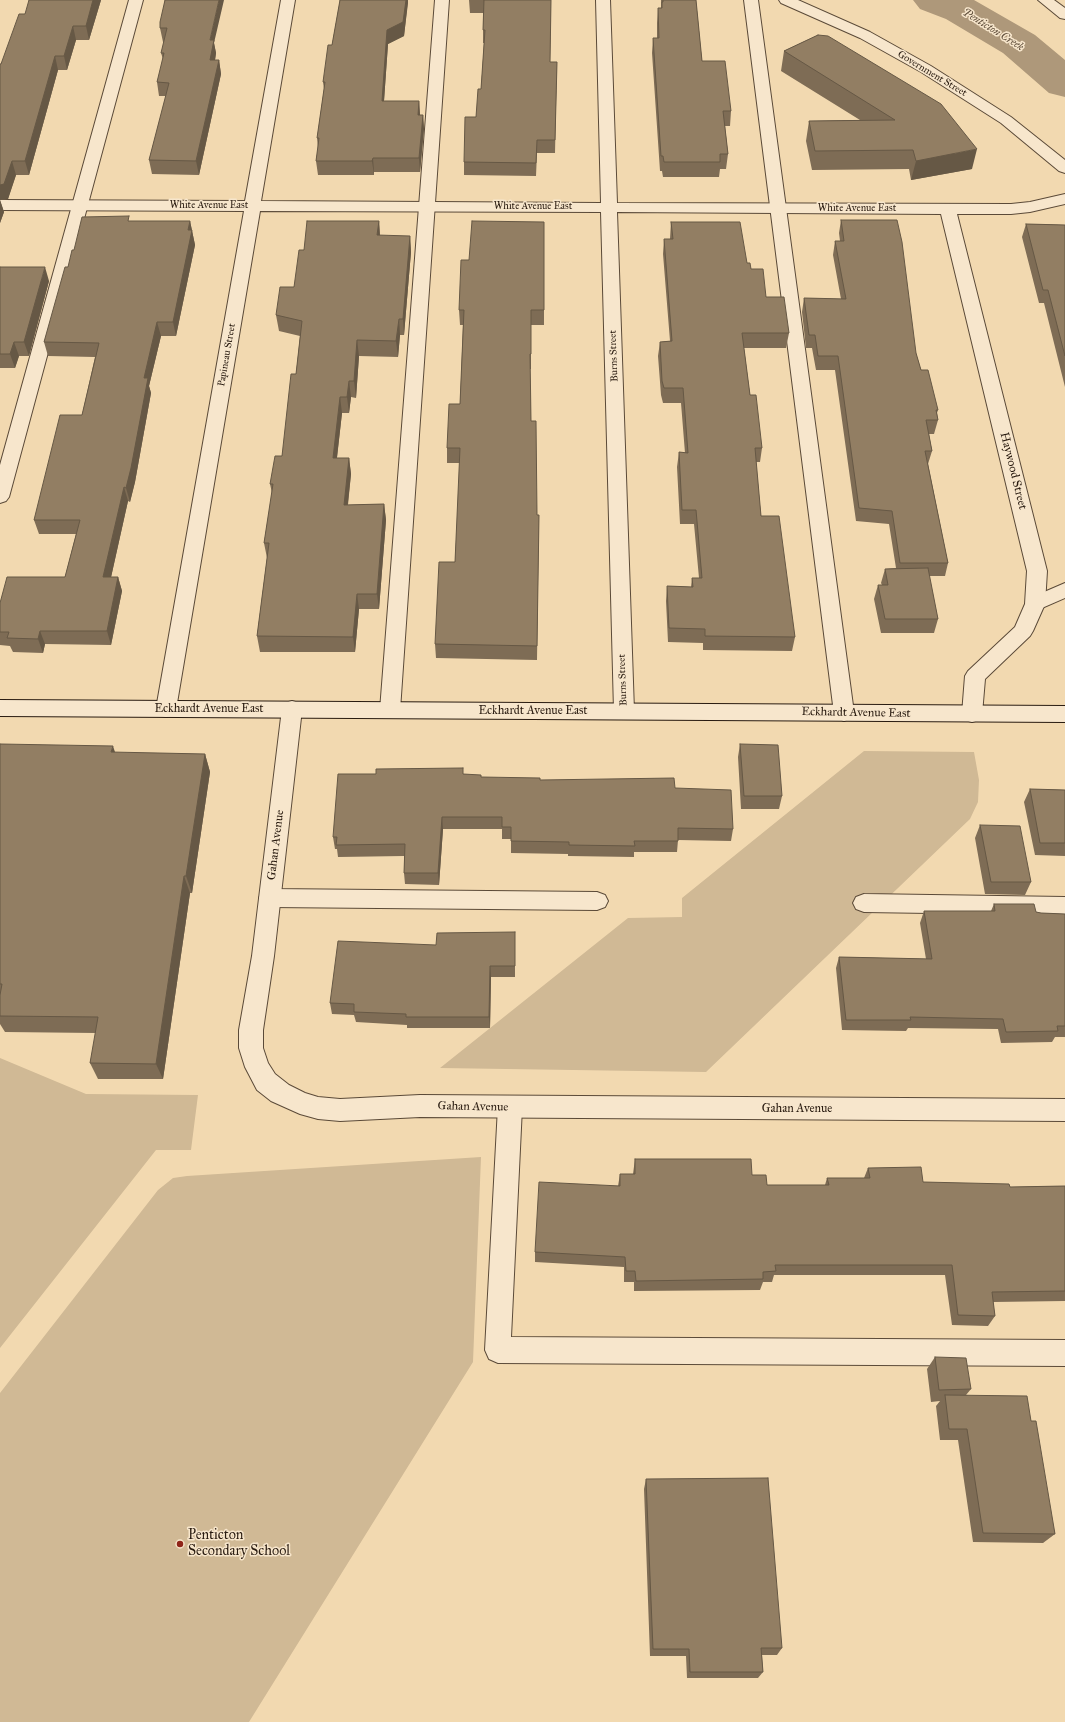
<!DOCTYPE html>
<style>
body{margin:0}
canvas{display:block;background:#f2d9b0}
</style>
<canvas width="1065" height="1722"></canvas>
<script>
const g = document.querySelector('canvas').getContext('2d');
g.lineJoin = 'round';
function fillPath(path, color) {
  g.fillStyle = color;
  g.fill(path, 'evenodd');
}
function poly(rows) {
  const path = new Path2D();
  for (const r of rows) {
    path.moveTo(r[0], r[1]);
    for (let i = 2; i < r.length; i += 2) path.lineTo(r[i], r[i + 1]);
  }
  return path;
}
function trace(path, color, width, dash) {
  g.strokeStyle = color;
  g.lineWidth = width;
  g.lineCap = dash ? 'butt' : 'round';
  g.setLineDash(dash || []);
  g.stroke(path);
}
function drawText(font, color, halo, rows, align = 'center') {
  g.font = font + ' "IM FELL Great Primer",serif';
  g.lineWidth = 3;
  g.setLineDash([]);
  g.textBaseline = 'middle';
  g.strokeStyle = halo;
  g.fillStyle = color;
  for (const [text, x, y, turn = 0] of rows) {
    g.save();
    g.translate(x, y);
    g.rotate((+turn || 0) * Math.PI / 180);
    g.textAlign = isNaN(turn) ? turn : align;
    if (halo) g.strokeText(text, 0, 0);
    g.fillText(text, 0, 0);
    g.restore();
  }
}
fillPath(poly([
 [864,751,974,752,979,780,978,802,970,819,706,1072,440,1068,628,918,682,917,682,898],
 [0,1058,86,1094,198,1095,191,1150,156,1150,0,1348],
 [481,1157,473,1362,249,1722,0,1722,0,1393,158,1190,173,1178,187,1176]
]), '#d0b995');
fillPath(poly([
 [913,0,974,0,1035,35,1065,60,1065,97,1049,93,1003,53,946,19,920,9,913,0]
]), '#ae987a');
const service = poly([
 [129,0,143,0,9,497,6,501,0,503,0,465,129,0],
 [435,0,449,0,400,710,397,715,390,718,383,715,380,710,435,0],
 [744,0,758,0,854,713,851,718,844,721,837,718,834,713,744,0],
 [1065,583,1065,598,1035,611,1028,609,1026,604,1028,599,1065,583],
 [270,889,597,892,605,895,608,901,605,907,597,910,270,907,262,904,259,898,262,892,270,889],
 [864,894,1065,897,1065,915,864,912,856,909,853,903,856,897,864,894],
 [510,1096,518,1100,522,1107,511,1337,1065,1340,1065,1366,498,1363,489,1359,485,1350,498,1107,502,1100,510,1096]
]);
const minor = poly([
 [281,0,295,0,261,201,601,203,596,0,610,0,617,203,1011,204,1030,202,1065,194,1065,204,1030,212,1011,214,957,214,1047,571,1045,604,1033,631,1030,636,985,679,982,714,979,720,972,722,965,720,962,714,965,676,968,671,1015,627,1025,604,1027,571,941,214,617,212,634,711,631,717,624,719,617,717,614,711,601,212,260,211,176,709,173,715,166,717,159,715,156,709,244,211,0,210,0,200,245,201,281,0],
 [1038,0,1054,0,1065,8,1065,19,1060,18,1038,0],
 [292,701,299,703,302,709,274,956,263,1030,263,1048,268,1063,275,1074,289,1085,305,1093,318,1097,340,1099,420,1095,1065,1099,1065,1121,420,1117,340,1121,318,1119,300,1114,271,1101,257,1090,245,1067,239,1048,239,1030,252,956,282,709,285,703,292,701]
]);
const tertiary = poly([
 [779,0,798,0,870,32,931,66,1011,117,1065,160,1065,173,1059,171,1001,123,921,72,860,38,781,3,779,0]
]);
const secondary = poly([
 [0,700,1065,706,1065,722,0,716,0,700]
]);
trace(service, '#5b4a38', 2);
trace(minor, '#5b4a38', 2);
trace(tertiary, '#5b4a38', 2);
trace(secondary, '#291b10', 2);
fillPath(service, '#f7e6cc');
fillPath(minor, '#f7e6cc');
fillPath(tertiary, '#f7e6cc');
fillPath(secondary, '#f7e6cc');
fillPath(poly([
 [101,0,89,40,76,40,67,70,58,70,29,175,16,175,8,199,0,200,4,212,0,223,0,64,1,64,25,14],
 [165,0,214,43,216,53,215,60,219,60,221,74,199,175,152,174,149,160,166,96,159,96,157,82,163,59,161,53,164,42,163,42,160,28],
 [340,0,408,0,404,36,388,44,384,101,419,101,420,115,423,115,424,129,420,172,374,172,374,175,318,175,316,161,318,148,317,138,324,89,323,82,332,45],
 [469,0,551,0,550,62,557,62,555,153,537,153,536,176,464,175,464,162,476,117,481,89,484,43,483,43,483,13,470,13],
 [661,0,696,0,702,61,731,111,730,126,725,126,728,154,726,169,720,169,719,177,663,177,662,171,660,171,652,53,653,38,657,38,657,23,658,8,661,8],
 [818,35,972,169,911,180,909,169,812,170,806,141,809,121,860,120,781,71,784,51],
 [841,220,916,353,921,370,938,410,937,413,938,420,934,434,929,434,932,451,928,464,948,563,945,576,929,576,938,619,934,633,881,633,874,599,878,585,882,585,881,583,885,569,896,568,889,524,856,521,835,370,816,370,812,348,806,348,802,312,804,298,841,299,833,255,835,241,840,241,839,233],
 [130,221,190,221,195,245,176,336,161,336,149,386,151,393,135,482,130,502,128,501,111,577,118,577,122,591,111,645,45,644,43,653,13,652,10,646,0,645,0,603,65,577,76,534,39,534,34,520,82,415,95,357,48,356,44,342,68,267,74,250],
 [379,221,380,236,410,236,411,252,404,335,400,335,398,357,359,356,356,398,351,397,349,413,342,413,337,458,349,458,351,474,348,505,384,504,386,520,379,609,359,609,355,652,260,652,257,636,267,558,264,543,272,493,270,484,282,456,296,374,300,336,279,331,276,315,294,287,304,250],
 [544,222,544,325,531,325,531,369,530,369,531,421,537,515,539,515,537,660,436,658,435,644,455,562,460,463,447,463,447,448,460,404,463,325,460,325,459,310,469,260],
 [671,222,747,263,751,269,766,297,789,333,786,348,744,348,750,395,762,448,760,462,756,462,761,516,795,637,792,651,703,650,703,643,668,642,666,601,667,586,691,587,692,578,699,578,694,524,680,524,677,467,679,452,685,453,681,403,663,403,661,395,658,356,660,342,670,341,663,254,664,239,670,239],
 [1026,224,1065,225,1065,387,1044,303,1039,303,1022,237],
 [0,267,49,281,29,356,19,356,15,368,0,368],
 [0,744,115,753,205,754,210,772,192,893,190,893,163,1079,98,1079,90,1063,96,1033,5,1032,0,1024],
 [740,744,782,796,779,809,741,809,738,757],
 [464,774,481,777,675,788,733,829,731,841,678,840,677,852,634,852,634,857,568,856,568,854,511,853,511,839,502,839,502,829,443,829,439,885,405,884,404,873,404,856,338,857,337,849,335,849,333,837],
 [1030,789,1065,790,1065,856,1035,855,1024,802],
 [980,825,1031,882,1025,895,985,894,975,838],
 [994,904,1041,913,1065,914,1065,1037,1055,1037,1052,1042,1001,1043,998,1029,908,1028,906,1031,842,1030,836,968,839,957,926,959,920,923,924,911,991,911],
 [515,932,515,977,491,977,490,1028,407,1028,407,1025,356,1022,354,1015,332,1014,330,1003,436,945],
 [635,1159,752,1175,767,1185,825,1185,827,1178,864,1178,868,1168,923,1182,1010,1187,1065,1186,1065,1301,993,1302,995,1316,988,1326,952,1325,945,1275,774,1275,772,1282,763,1282,760,1290,634,1291,634,1282,624,1282,624,1267,535,1262,535,1252,618,1186,620,1174,633,1174],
 [935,1357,971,1389,966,1395,1031,1421,1055,1534,1043,1543,973,1542,958,1440,940,1440,936,1406,940,1401,931,1402,927,1369],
 [646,1479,782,1648,777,1655,762,1655,763,1672,758,1678,687,1678,686,1656,650,1656,644,1489]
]), '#7e6c55');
fillPath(poly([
 [93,0,101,0,89,40,86,26],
 [219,0,224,0,214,43,216,53,213,74,210,60,210,40],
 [406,0,408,0,408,3,404,36,388,44,383,115,382,101,387,30],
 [73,26,76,40,67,70,64,56],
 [55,56,58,70,29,175,25,161],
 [219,60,221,74,199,175,196,161],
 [419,101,420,115,418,115],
 [423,115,424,129,420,172,419,158],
 [977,149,972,169,911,180,916,161],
 [373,158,374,172,374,175,372,161],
 [12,161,16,175,8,199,0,200,4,212,0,223,0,185],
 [190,221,195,245,176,336,173,322,188,230],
 [379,221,380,237,377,235],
 [410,236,411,252,404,335,403,319],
 [45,267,49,281,29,356,24,342],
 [399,319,400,335,398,357,396,341],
 [157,322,161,336,149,386,151,393,135,482,130,502,126,488,144,378],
 [357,340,359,356,356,398,354,381],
 [14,342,19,356,15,368,10,354],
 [349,381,351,397,349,413,347,397],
 [340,397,342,413,335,474,333,458],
 [349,458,351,474,346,520,344,505],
 [124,487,128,501,108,591,103,577],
 [384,504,386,520,379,609,377,594],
 [118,577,122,591,111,645,107,631],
 [357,594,359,609,355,652,353,637],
 [40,631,45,644,43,653,38,639],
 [113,746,119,764,111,752],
 [205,754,210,772,192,893,186,876],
 [442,817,443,829,439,885,438,873],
 [184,876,190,893,163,1079,156,1064],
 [490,966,491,977,490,1028,489,1017]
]), '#665845');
const building = poly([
 [29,0,93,0,86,26,73,26,64,56,55,56,25,161,12,161,4,184,0,185,0,64,1,64,19,14,25,14,29,0],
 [165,0,219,0,210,40,214,40,210,60,219,60,196,161,149,160,169,83,157,82,164,53,161,53,167,28,160,28,160,22,165,0],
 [340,0,406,0,403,22,387,30,382,101,419,101,418,115,423,115,419,158,373,158,372,161,316,161,319,138,317,138,325,82,323,82,328,45,332,45,340,0],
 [484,0,551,0,550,62,557,62,555,140,537,140,536,163,464,162,465,117,476,117,478,89,481,89,485,30,483,30,484,0],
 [663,0,696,0,702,61,725,61,731,111,723,111,728,154,720,154,720,162,664,162,663,156,661,156,653,38,659,38,658,8,662,8,662,2,663,2,663,0],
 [818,35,828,36,941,104,977,149,916,161,913,150,815,151,809,121,895,120,784,51,818,35],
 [129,216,128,221,190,221,188,230,192,230,173,322,157,322,144,378,148,378,131,468,126,488,124,487,103,577,118,577,107,631,40,631,38,639,7,638,9,632,0,632,0,603,7,577,65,577,80,520,34,520,60,415,82,415,99,343,44,342,65,267,68,267,72,250,74,250,82,217,129,216],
 [841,220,897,220,902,242,916,353,921,370,928,370,938,410,936,410,938,420,926,420,932,451,925,451,948,563,900,563,892,511,859,508,838,356,818,356,815,335,809,335,804,298,846,299,835,241,844,241,841,220],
 [307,221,379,221,377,235,410,236,403,319,399,319,396,341,357,340,354,381,349,381,347,397,340,397,333,458,349,458,344,505,384,504,377,594,357,594,353,637,257,636,269,543,264,543,273,484,270,484,275,456,282,456,291,374,296,374,302,321,276,315,280,287,294,287,299,250,304,250,307,221],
 [472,221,544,222,544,310,531,310,531,354,530,354,531,421,536,421,537,515,539,515,537,646,435,644,439,562,455,562,460,448,447,448,449,404,460,404,464,310,459,310,461,260,469,260,472,221],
 [671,222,740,222,747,263,750,263,751,269,763,269,766,297,784,297,789,333,742,333,750,395,756,395,762,448,755,448,761,516,779,516,795,637,705,636,705,629,669,628,667,586,693,587,692,578,702,578,696,510,682,510,679,452,688,453,683,388,664,388,662,381,660,342,672,341,664,239,673,239,671,222],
 [1026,224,1065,225,1065,356,1048,290,1043,290,1026,224],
 [0,267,45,267,24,342,14,342,10,354,0,354,0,267],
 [928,568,938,619,885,619,878,585,888,585,885,569,928,568],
 [0,744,113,746,111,752,205,754,186,876,184,876,156,1064,90,1063,98,1017,0,1016,0,995,2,984,0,984,0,744],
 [740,744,778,745,782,796,744,796,740,744],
 [463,768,463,774,481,775,481,777,540,778,540,780,674,778,675,788,731,790,733,829,678,828,678,841,634,841,635,846,569,845,569,842,511,841,511,827,502,827,502,817,442,817,438,873,404,873,405,844,336,845,337,837,333,837,338,774,376,774,376,769,463,768],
 [1030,789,1065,790,1065,843,1040,843,1030,789],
 [980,825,1020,826,1031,882,991,882,980,825],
 [994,904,1034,904,1036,912,1041,913,1065,914,1065,1026,1057,1026,1058,1031,1006,1032,1003,1019,910,1017,911,1020,846,1020,839,957,932,959,924,911,995,911,994,904],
 [515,932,515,966,490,966,489,1017,406,1017,406,1014,354,1012,354,1004,330,1003,338,941,436,945,437,933,515,932],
 [635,1159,751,1159,752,1175,766,1175,767,1185,829,1185,827,1178,870,1178,868,1168,921,1167,923,1182,1009,1184,1010,1187,1065,1186,1065,1291,992,1292,995,1316,958,1315,952,1265,775,1265,776,1271,763,1272,763,1279,636,1281,635,1271,626,1271,625,1257,535,1252,539,1182,620,1186,620,1174,635,1174,635,1159],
 [935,1357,966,1358,971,1389,939,1390,935,1357],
 [945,1395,1027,1396,1031,1421,1036,1421,1055,1534,983,1533,967,1429,949,1429,945,1395],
 [768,1478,782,1648,761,1648,763,1672,690,1672,689,1649,653,1649,646,1479,768,1478]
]);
fillPath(building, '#927e63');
trace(building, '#665845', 1);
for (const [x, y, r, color] of [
 [180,1544,4,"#8f2418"]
]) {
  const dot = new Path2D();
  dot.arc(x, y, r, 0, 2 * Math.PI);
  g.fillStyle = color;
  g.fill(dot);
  trace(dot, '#f7e6cc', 1.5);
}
drawText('10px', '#291b10', '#f7e6cc', [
 ["Government Street",932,74,31],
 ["White Avenue East",209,206],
 ["White Avenue East",533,207],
 ["White Avenue East",857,209],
 ["Papineau Street",227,355,-80],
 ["Burns Street",614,356,-92],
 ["Burns Street",623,680,-92]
]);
drawText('italic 11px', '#5e4d3a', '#f7e6cc', [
 ["Penticton Creek",993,30,32]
]);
drawText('12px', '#291b10', '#f7e6cc', [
 ["Haywood Street",1013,471,76],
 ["Eckhardt Avenue East",209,709],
 ["Eckhardt Avenue East",533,711],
 ["Eckhardt Avenue East",856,713,1],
 ["Gahan Avenue",276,845,-83],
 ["Gahan Avenue",473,1107,1],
 ["Gahan Avenue",797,1109]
]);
drawText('14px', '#291b10', '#f7e6cc', [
 ["Penticton",188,1536],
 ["Secondary School",188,1552]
], 'left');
</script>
